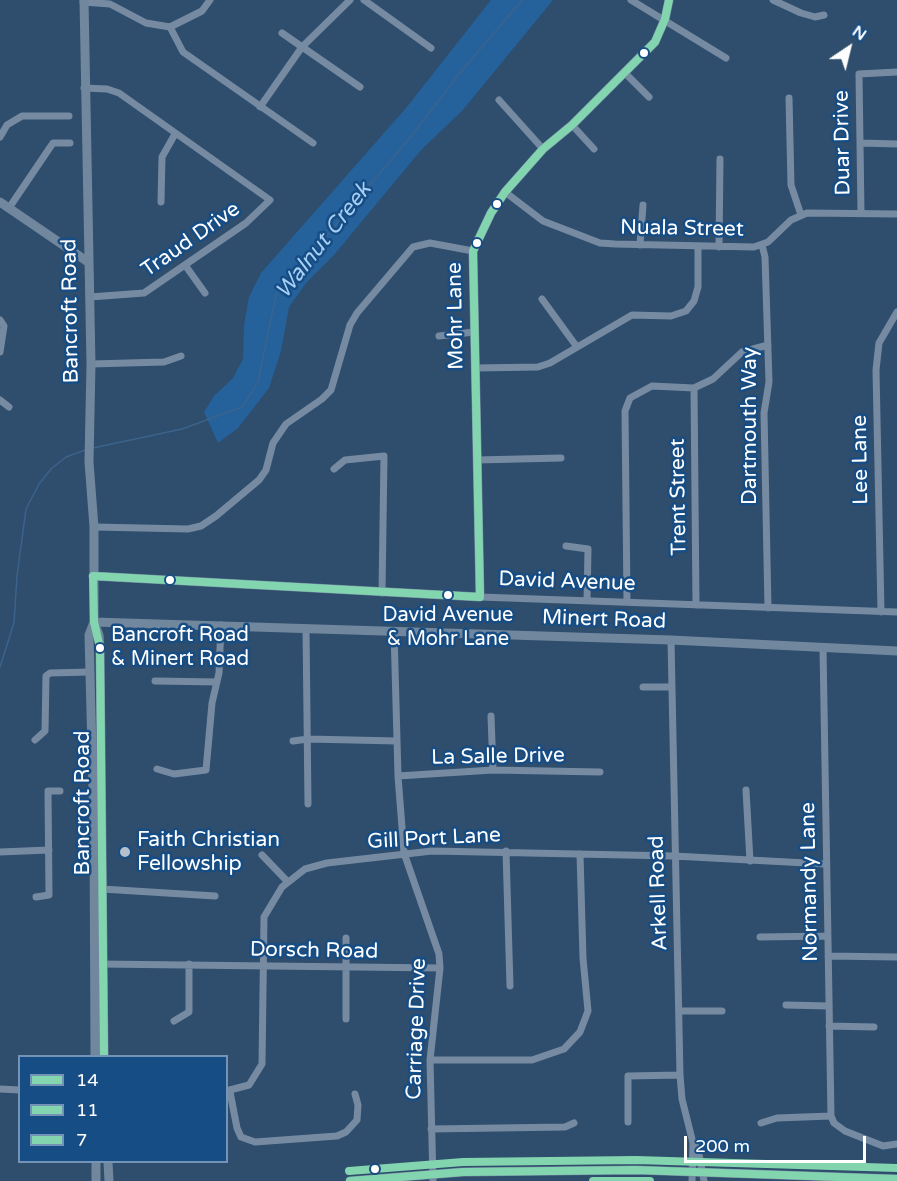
<!DOCTYPE html>
<style>
body{margin:0}
#map{position:relative;width:897px;height:1181px;overflow:hidden;background:#2f4d6c;font-family:"Varela Round",sans-serif}
canvas{display:block}
.legend{position:absolute;left:18px;top:1055px;width:210px;height:108px;box-sizing:border-box;background:#164d85;border:2px solid #7394b6;margin:0;padding:8px 10px;list-style:none;font-size:18px;color:#fff}
.legend li{display:flex;align-items:center;gap:12px;height:30px}
.legend b{width:30px;border:2px solid #7394b6}
.north{position:absolute;left:819px;top:18px;width:60px;height:60px;-webkit-text-stroke:4px #164d85;paint-order:stroke;rotate:35deg;font-size:16px;font-weight:700;line-height:24px;text-align:center;color:#fff}
.north::after{content:'';display:block;margin:auto;width:21px;height:27px;background:#fff;clip-path:polygon(50% 0,100% 100%,50% 72%,0 100%)}
.scale{position:absolute;left:684px;top:1136px;width:182px;height:27px;box-sizing:border-box;border:3px solid #fff;border-top:0;padding-left:8px;font-size:18px;line-height:21px;white-space:nowrap;color:#fff;-webkit-text-stroke:4px #164d85;paint-order:stroke}
</style>
<div id="map">
<canvas width="897" height="1181"></canvas>
<ul class="legend">
<li><b style="height:8px;background:#83d5af"></b>14</li>
<li><b style="height:8px;background:#83d5af"></b>11</li>
<li><b style="height:8px;background:#83d5af"></b>7</li>
</ul>
<div class="north">N</div>
<div class="scale">200 m</div>
</div>
<script>
const g = document.querySelector('canvas').getContext('2d');
g.lineJoin = 'round';
function fillPath(path, color) {
  g.fillStyle = color;
  g.fill(path, 'evenodd');
}
function poly(rows) {
  const path = new Path2D();
  for (const r of rows) {
    path.moveTo(r[0], r[1]);
    for (let i = 2; i < r.length; i += 2) path.lineTo(r[i], r[i + 1]);
  }
  return path;
}
function trace(path, color, width, dash) {
  g.strokeStyle = color;
  g.lineWidth = width;
  g.lineCap = dash ? 'butt' : 'round';
  g.setLineDash(dash || []);
  g.stroke(path);
}
function drawText(font, color, halo, rows, align = 'center') {
  g.font = font + ' "Varela Round",sans-serif';
  g.lineWidth = 5;
  g.setLineDash([]);
  g.textBaseline = 'middle';
  g.strokeStyle = halo;
  g.fillStyle = color;
  for (const [text, x, y, turn = 0] of rows) {
    g.save();
    g.translate(x, y);
    g.rotate((+turn || 0) * Math.PI / 180);
    g.textAlign = isNaN(turn) ? turn : align;
    if (halo) g.strokeText(text, 0, 0);
    g.fillText(text, 0, 0);
    g.restore();
  }
}
fillPath(poly([
 [491,0,553,0,462,111,422,149,334,255,306,283,289,307,281,351,269,388,238,428,218,443,204,412,214,396,233,378,243,359,244,325,249,297,261,273,406,108]
]), '#25629c');
trace(poly([
 [93,448,182,429,242,407,258,382,276,295,408,140,460,73,522,0],
 [0,667,14,623,17,576,26,509,39,484,51,469,66,457,85,450]
]), '#3b638b', 1.5);
trace(poly([
 [364,0,431,48],
 [631,0,726,58],
 [773,0,801,13,815,17,824,15],
 [83,2,110,4,146,23,170,27,202,11,210,0],
 [170,27,183,52,313,143],
 [282,33,360,87],
 [624,72,649,97],
 [84,88,107,89,119,93,270,200,246,223,144,293,90,297],
 [789,98,791,185,801,215],
 [499,100,543,149],
 [260,107,302,47,350,0],
 [572,125,594,149],
 [0,137,7,125,22,116,69,116],
 [860,143,897,144],
 [505,192,543,221,600,243,615,244,754,247,768,242,791,220,807,213,897,214],
 [161,202,162,157,175,134],
 [9,208,53,143,70,143],
 [861,212,859,74,897,72],
 [640,245,643,205],
 [762,245,765,257,769,382,764,413,768,608],
 [719,247,720,159],
 [185,265,205,293],
 [542,299,577,347],
 [0,320,4,326,0,352],
 [439,336,474,332],
 [91,364,164,362,181,356],
 [475,368,538,367,550,363,632,315,671,316,686,311,694,301,698,287,698,247],
 [694,388,696,605],
 [0,400,9,407],
 [477,460,561,458],
 [334,469,345,460,384,456,382,593],
 [94,527,188,529,201,526,216,516,259,480,266,470,273,443,286,424,322,399,331,390,350,325,357,313,413,247,430,243,473,251],
 [566,546,588,549,587,601],
 [480,597,897,612],
 [627,602,625,411,630,398,652,386,694,388,713,379,742,352,768,345],
 [881,612,876,370,879,343,897,312],
 [306,628,308,804],
 [394,631,398,776,404,853,439,954,440,968,430,1060,433,1181],
 [671,640,680,1075,682,1099,693,1143],
 [823,648,831,1116,834,1123,845,1131,883,1146,897,1144],
 [155,681,217,682],
 [643,687,672,687],
 [491,716,493,770],
 [35,740,45,731,46,676,50,673,90,672],
 [293,741,308,739,397,741],
 [157,769,174,774,206,770,212,703,219,673,221,625],
 [398,776,493,770,600,772],
 [746,790,750,861],
 [506,851,510,986],
 [0,852,49,850],
 [262,855,288,882],
 [102,889,215,896],
 [36,897,49,895,48,791,60,791],
 [760,937,827,936],
 [828,956,897,957],
 [100,964,440,968],
 [786,1005,829,1006],
 [679,1011,722,1011],
 [346,1019,346,938],
 [174,1021,189,1012,189,964],
 [829,1026,874,1027],
 [430,1060,532,1060,564,1049,580,1032,588,1011,583,958,580,854],
 [0,1089,20,1090],
 [226,1091,249,1085,262,1064,264,917,282,887,305,869,327,863,432,851,674,856,825,864],
 [230,1092,237,1128,241,1137,255,1142,337,1136,346,1132,357,1120,358,1105,355,1094],
 [628,1122,628,1076,680,1075],
 [761,1123,777,1118,831,1116],
 [431,1129,565,1127,574,1123],
 [692,1181,693,1143,698,1149,704,1181]
]), '#768ba2', 7);
trace(poly([
 [84,0,91,364,89,462,94,527,94,622,89,635,94,828,95,1056],
 [0,202,88,262],
 [93,576,480,597,473,251,491,213,505,192,543,149,572,125,655,42,665,19,669,0],
 [94,622,671,640,897,651],
 [94,622,99,635,100,648,104,1056],
 [96,1162,96,1181],
 [108,1162,109,1181],
 [350,1181,463,1172,636,1170,897,1179]
]), '#70879e', 9);
trace(poly([
 [93,576,94,622,100,648,104,1056],
 [93,576,480,597],
 [480,597,473,251,491,213,505,192,543,149,572,125,655,42,665,19,669,0]
]), '#83d5af', 8);
trace(poly([
 [350,1181,463,1172,636,1170,897,1179]
]), '#83d5af', 8);
trace(poly([
 [593,1181,650,1181]
]), '#83d5af', 8);
trace(poly([
 [349,1171,463,1162,636,1160,897,1168]
]), '#83d5af', 8);
for (const [x, y, r, color] of [
 [644,53,5,"#fff"],
 [497,204,5,"#fff"],
 [477,243,5,"#fff"],
 [170,580,5,"#fff"],
 [448,595,5,"#fff"],
 [100,648,5,"#fff"],
 [125,852,6,"#b6c1cc"],
 [375,1169,5,"#fff"]
]) {
  const dot = new Path2D();
  dot.arc(x, y, r, 0, 2 * Math.PI);
  g.fillStyle = color;
  g.fill(dot);
  trace(dot, '#164d85', 2);
}
drawText('20px', '#fff', '#164d85', [
 ["David Avenue",448,616],
 ["& Mohr Lane",448,640],
 ["Bancroft Road",111,636,"left"],
 ["& Minert Road",111,660,"left"]
]);
drawText('21px', '#fff', '#164d85', [
 ["Duar Drive",843,143,-91],
 ["Nuala Street",682,229,1],
 ["Traud Drive",191,240,-35],
 ["Bancroft Road",71,311,-91],
 ["Mohr Lane",456,316,-91],
 ["Dartmouth Way",750,426,-90],
 ["Lee Lane",861,460,-91],
 ["Trent Street",679,497,-91],
 ["David Avenue",567,582,2],
 ["Minert Road",604,620,2],
 ["La Salle Drive",498,757,-1],
 ["Bancroft Road",83,803,-90],
 ["Gill Port Lane",434,839,-3],
 ["Normandy Lane",810,882,-91],
 ["Arkell Road",659,893,-92],
 ["Dorsch Road",314,951,1],
 ["Carriage Drive",417,1029,-88]
]);
drawText('21px', '#fff', '#164d85', [
 ["Faith Christian",137,840],
 ["Fellowship",137,864]
], 'left');
drawText('italic 22px', '#a6cff5', '#164d85', [
 ["Walnut Creek",324,241,-52]
]);
</script>
